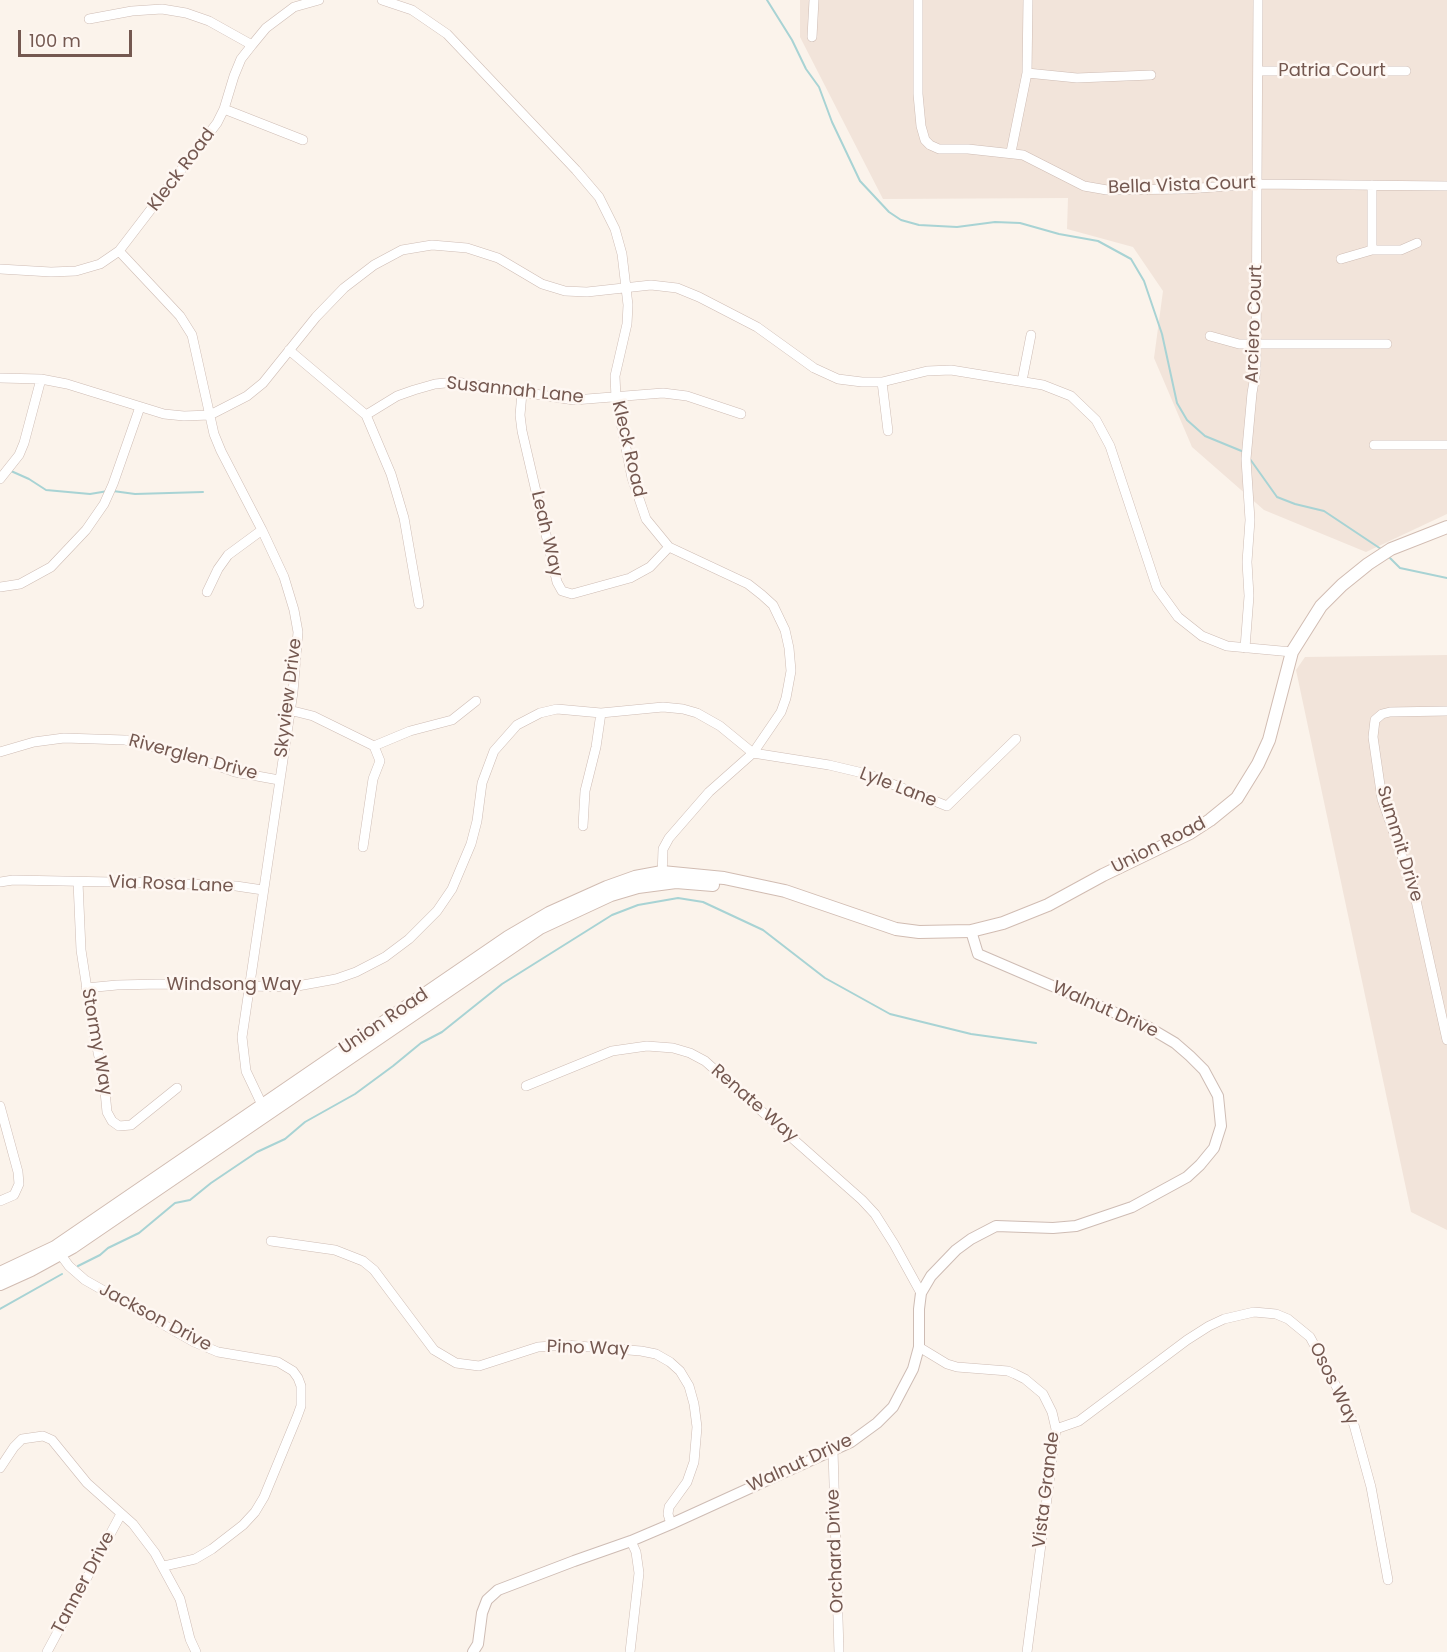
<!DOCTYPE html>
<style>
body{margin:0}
#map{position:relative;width:1447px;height:1652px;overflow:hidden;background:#fbf3eb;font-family:Poppins,sans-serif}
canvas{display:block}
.scale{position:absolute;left:18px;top:30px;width:114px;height:27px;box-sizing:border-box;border:3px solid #745850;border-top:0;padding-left:8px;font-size:18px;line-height:21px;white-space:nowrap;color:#745850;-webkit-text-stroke:4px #fef7f2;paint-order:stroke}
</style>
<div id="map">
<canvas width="1447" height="1652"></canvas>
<div class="scale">100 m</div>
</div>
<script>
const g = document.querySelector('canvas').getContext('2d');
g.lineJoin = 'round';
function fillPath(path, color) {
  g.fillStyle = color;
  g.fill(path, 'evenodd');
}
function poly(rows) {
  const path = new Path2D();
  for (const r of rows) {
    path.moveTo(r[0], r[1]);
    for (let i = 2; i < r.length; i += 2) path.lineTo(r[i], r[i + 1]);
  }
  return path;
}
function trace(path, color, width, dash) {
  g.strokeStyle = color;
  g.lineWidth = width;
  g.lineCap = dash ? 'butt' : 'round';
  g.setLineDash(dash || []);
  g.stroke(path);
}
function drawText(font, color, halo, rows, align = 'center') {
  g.font = font + ' Poppins,sans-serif';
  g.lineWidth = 5;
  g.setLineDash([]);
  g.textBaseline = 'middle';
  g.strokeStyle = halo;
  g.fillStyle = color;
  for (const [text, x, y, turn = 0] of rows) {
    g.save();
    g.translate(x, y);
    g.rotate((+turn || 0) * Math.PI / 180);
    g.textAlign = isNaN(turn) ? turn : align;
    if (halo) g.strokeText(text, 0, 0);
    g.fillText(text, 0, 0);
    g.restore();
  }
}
fillPath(poly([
 [800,0,1447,0,1447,514,1366,552,1264,510,1192,447,1154,358,1163,291,1133,247,1067,229,1068,198,883,199,800,37],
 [1447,655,1447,1230,1411,1212,1296,670,1305,657]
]), '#f2e4da');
trace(poly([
 [767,0,792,40,806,69,819,87,832,122,860,181,889,212,901,220,919,225,957,227,995,222,1020,223,1059,234,1098,241,1131,259,1144,281,1162,334,1177,403,1187,420,1205,436,1244,452],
 [1250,459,1277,497,1295,504,1324,511,1381,549],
 [11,471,29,479,46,490,90,494,108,491],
 [113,491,135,494,203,492],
 [1387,555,1400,568,1447,578],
 [78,1266,100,1255,108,1248,139,1233,175,1203,190,1200,211,1183,257,1152,285,1139,305,1122,355,1094,393,1066,421,1043,442,1032,502,984,612,915,638,905,678,898,703,902,763,930,825,978,890,1014,971,1034,1036,1043],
 [0,1309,62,1274]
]), '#a8d3d4', 2);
const minor = poly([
 [382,0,412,10,447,34,576,170,599,197,615,229,622,254,628,305,627,324,615,376,616,398,632,478,646,519,669,547,748,584,762,595,773,605,785,630,789,648,791,671,786,698,781,712,753,753,709,792,669,838,663,849,662,877],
 [918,0,918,94,921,126,925,140,930,145,939,149,968,149,1023,155,1084,186,1107,190,1185,189,1258,184,1447,186],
 [89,19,132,11,162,9,186,13,209,21,252,45],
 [812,37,814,0],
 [1258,71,1406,71],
 [1027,73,1077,78,1151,75],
 [224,109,303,140],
 [1011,152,1027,73,1028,0],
 [1372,185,1372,250],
 [119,251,180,316,192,335,214,434,221,451,262,530,284,577,294,610,298,632,293,692,242,1037,246,1071,264,1109],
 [1341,259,1372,250,1401,250,1417,243],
 [0,269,51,272,76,271,100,264,119,251,217,123,224,109,234,76,241,59,252,45,266,28,294,7,319,0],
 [1210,336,1239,344,1387,344],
 [289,350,366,415,391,474,404,518,419,604],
 [0,378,41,379,67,384,164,414,184,416,210,415,247,396,263,383,316,317,344,288,374,265,402,250,432,245,467,248,498,258,542,284,565,291,587,292,651,285,677,288,699,297,757,327,814,368,838,379,862,382,882,382,927,371,951,370,1043,385,1071,396,1096,420,1110,446,1157,588,1178,617,1202,636,1227,646,1292,652],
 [1022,381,1031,335],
 [882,382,888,431],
 [522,393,520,415,522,431,557,582,562,591,572,594,630,578,650,567,669,547],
 [366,415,397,396,414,390,435,384,456,382,574,400,663,393,687,396,741,414],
 [1374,445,1447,445],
 [0,479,19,455,24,443,41,379],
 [0,587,20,584,51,567,86,530,104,504,113,484,140,407],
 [207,592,218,569,228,555,262,530],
 [1245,648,1249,596,1247,562,1250,520,1246,459,1252,393,1256,370,1258,0],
 [289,710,313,716,374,746,380,761,373,779,363,847],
 [1447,711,1390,712,1382,714,1375,720,1373,737,1382,799,1413,887,1447,1040],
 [374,746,410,731,452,720,476,701],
 [0,752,34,742,64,738,125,740,184,754,235,772,279,780],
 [583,826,585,791,596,747,601,713],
 [0,882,13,880,162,883,236,886,263,890],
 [78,882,81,950,93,1028,104,1081,107,1112,112,1121,119,1126,131,1125,177,1088],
 [86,988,117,985,160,984,292,987,336,979,356,972,385,957,409,939,437,911,452,889,471,844,477,821,482,783,494,751,517,725,540,713,557,709,601,713,663,707,683,709,697,713,720,726,753,753,829,765,867,774,947,806,1016,739],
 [526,1086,612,1051,647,1046,673,1048,690,1053,705,1061,862,1200,875,1214,894,1244,921,1293],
 [0,1106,18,1172,19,1184,14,1195,0,1201],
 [271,1241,335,1250,363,1261,374,1270,434,1350,456,1363,479,1366,538,1347,565,1345,641,1351,656,1354,670,1362,680,1371,689,1386,694,1404,697,1427,694,1462,687,1482,669,1507,668,1514,671,1524],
 [58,1251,69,1266,85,1280,194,1342,218,1352,278,1362,293,1371,298,1378,301,1386,301,1406,297,1417,264,1497,255,1512,243,1525,212,1549,195,1559,164,1566],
 [919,1347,947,1364,957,1367,1008,1371,1015,1374,1025,1379,1043,1394,1052,1412,1056,1429,1027,1652],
 [1056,1429,1079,1421,1187,1340,1209,1326,1224,1319,1254,1312,1276,1314,1288,1319,1310,1337,1343,1399,1354,1425,1371,1487,1388,1580],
 [833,1450,839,1652],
 [0,1468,14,1447,22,1439,43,1436,52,1440,87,1483,133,1524,155,1553,180,1599,190,1639,196,1652],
 [47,1652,121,1514],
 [630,1652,639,1573,636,1552,631,1541]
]);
const tertiary = poly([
 [473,1652,478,1644,482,1613,487,1600,498,1590,574,1561,631,1541,671,1524,851,1442,877,1423,893,1407,913,1369,919,1347,919,1309,921,1293,931,1276,956,1250,971,1239,996,1226,1053,1228,1076,1226,1132,1207,1187,1177,1200,1165,1214,1148,1221,1126,1218,1096,1204,1070,1190,1056,1175,1043,1148,1027,978,954,971,931]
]);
const secondary = poly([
 [0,1273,55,1247,508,937,549,913,607,887,635,877,662,872,724,878,785,891,896,929,919,932,971,931,1003,923,1048,905,1103,875,1190,833,1210,820,1237,798,1258,764,1269,740,1292,652,1321,606,1342,585,1368,564,1391,549,1447,527],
 [0,1284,31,1270,73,1247,540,928,611,895,638,887,676,882,713,885]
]);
trace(minor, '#cebcb4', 10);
trace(tertiary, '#cebcb4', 12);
trace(secondary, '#d1bcb2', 14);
trace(minor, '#fff', 9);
trace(tertiary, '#fff', 10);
trace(secondary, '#fff', 12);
drawText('18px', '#745850', '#fef7f2', [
 ["Patria Court",1332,71],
 ["Kleck Road",182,170,-53],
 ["Bella Vista Court",1182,186,-2],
 ["Arciero Court",1255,324,-88],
 ["Susannah Lane",515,391,6],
 ["Kleck Road",628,449,77],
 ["Leah Way",546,534,77],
 ["Skyview Drive",289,698,-83],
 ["Riverglen Drive",193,758,15],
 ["Lyle Lane",898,788,21],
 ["Summit Drive",1399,844,73],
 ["Union Road",1159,846,-27],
 ["Via Rosa Lane",171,885,2],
 ["Windsong Way",234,985],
 ["Walnut Drive",1105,1010,24],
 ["Union Road",384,1022,-34],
 ["Stormy Way",96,1042,80],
 ["Renate Way",754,1104,41],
 ["Jackson Drive",155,1318,28],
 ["Pino Way",588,1349,2],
 ["Osos Way",1333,1384,64],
 ["Walnut Drive",800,1464,-25],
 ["Vista Grande",1047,1490,-83],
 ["Orchard Drive",836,1551,-92],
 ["Tanner Drive",84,1583,-62]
]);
</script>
